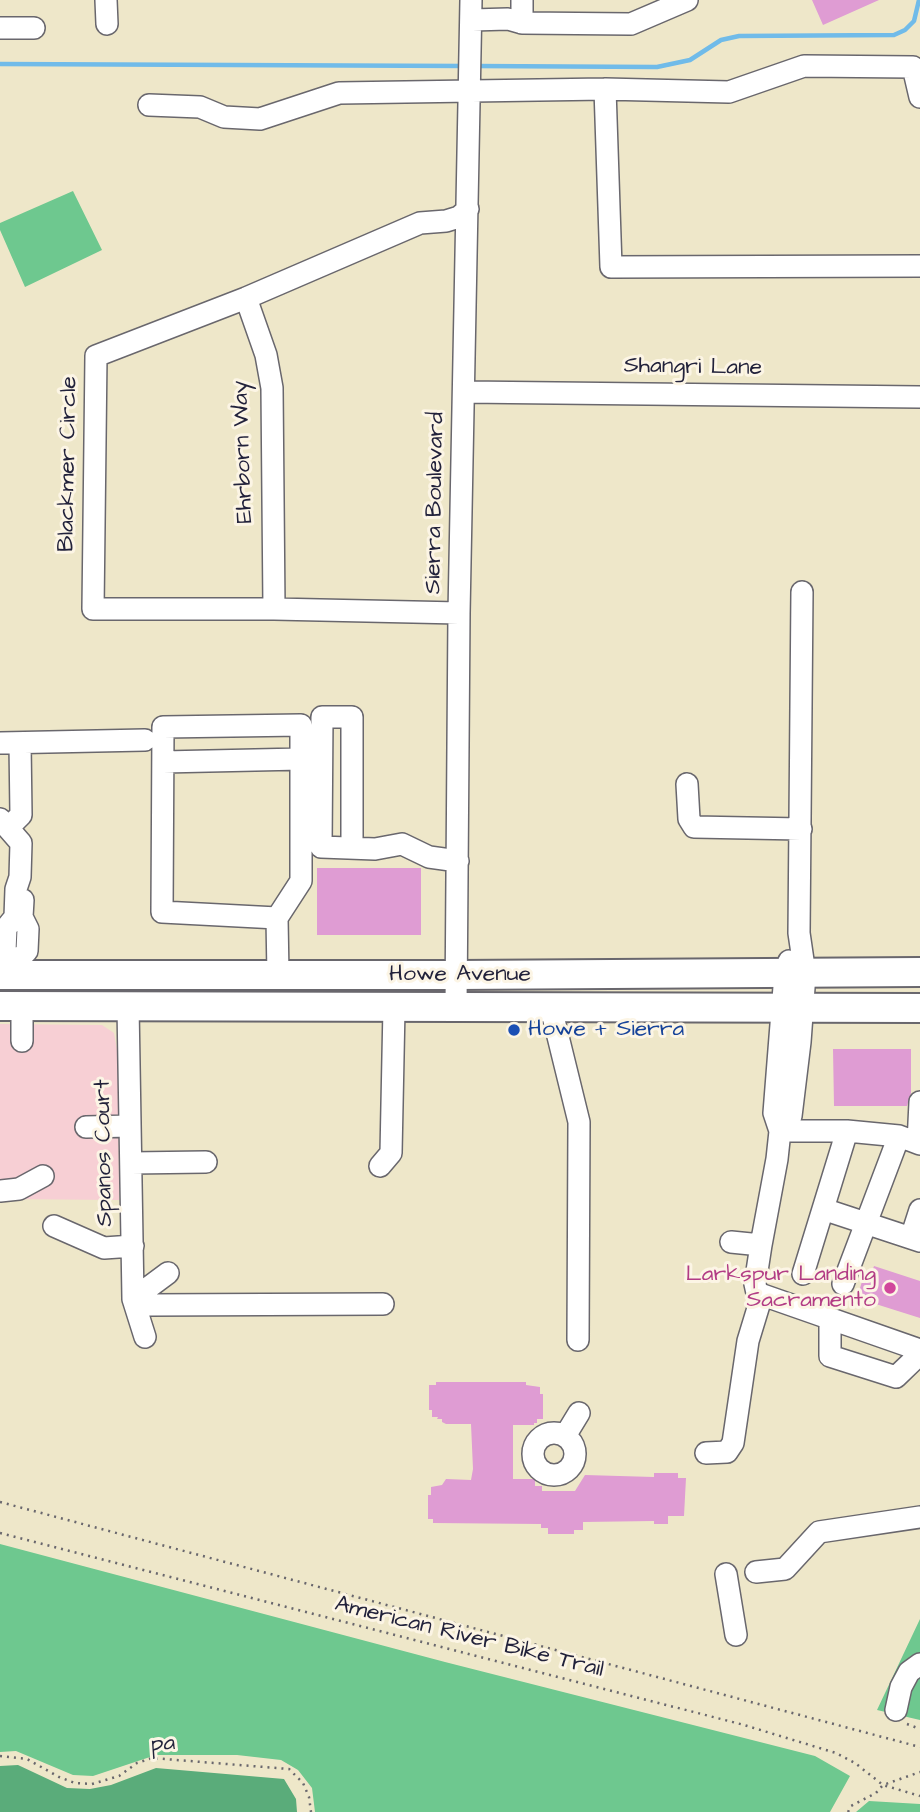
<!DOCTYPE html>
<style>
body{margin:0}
canvas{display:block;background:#eee7c9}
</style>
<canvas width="920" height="1812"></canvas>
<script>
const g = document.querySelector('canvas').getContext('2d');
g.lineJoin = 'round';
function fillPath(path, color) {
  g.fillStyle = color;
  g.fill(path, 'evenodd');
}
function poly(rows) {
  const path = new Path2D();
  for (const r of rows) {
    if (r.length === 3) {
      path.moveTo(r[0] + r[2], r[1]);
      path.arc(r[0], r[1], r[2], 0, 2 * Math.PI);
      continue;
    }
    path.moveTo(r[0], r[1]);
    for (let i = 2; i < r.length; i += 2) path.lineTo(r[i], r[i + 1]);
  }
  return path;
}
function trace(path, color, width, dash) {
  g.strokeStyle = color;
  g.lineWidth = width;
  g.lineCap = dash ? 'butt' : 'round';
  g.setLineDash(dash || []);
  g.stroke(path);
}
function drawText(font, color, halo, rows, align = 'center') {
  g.font = font + ' "Architects Daughter",sans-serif';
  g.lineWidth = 6;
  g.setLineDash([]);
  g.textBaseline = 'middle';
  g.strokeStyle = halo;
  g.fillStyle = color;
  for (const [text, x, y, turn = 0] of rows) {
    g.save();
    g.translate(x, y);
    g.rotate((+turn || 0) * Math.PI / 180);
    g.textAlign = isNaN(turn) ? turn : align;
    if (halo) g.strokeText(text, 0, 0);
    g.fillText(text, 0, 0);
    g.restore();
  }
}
fillPath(poly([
 [0,1024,102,1025,114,1033,118,1056,119,1200,0,1199]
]), '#f7cfd4');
fillPath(poly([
 [73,191,102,250,25,287,0,230,0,223],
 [0,1544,445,1662,815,1756,850,1776,830,1812,315,1812,312,1788,298,1770,281,1760,237,1755,156,1755,93,1776,73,1775,16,1751,0,1752],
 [920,1619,920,1720,877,1710],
 [869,1801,920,1804,920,1812,856,1812]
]), '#6ec88f');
fillPath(poly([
 [18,1765,67,1788,90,1789,111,1785,156,1768,284,1779,296,1799,297,1812,0,1812,0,1766]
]), '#5aac7a');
trace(poly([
 [0,64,464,66],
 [476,66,657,67,690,60,721,40,739,36,894,35,905,30,914,21,919,0]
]), '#70bbe9', 4.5);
fillPath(poly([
 [812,0,879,0,823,25],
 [317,868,421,868,421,935,317,935],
 [833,1049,911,1049,911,1093,907,1106,834,1106],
 [874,1266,920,1281,920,1318,863,1300,863,1297,858,1295,863,1278,869,1280],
 [436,1382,526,1382,526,1385,540,1387,540,1394,543,1394,543,1419,537,1419,537,1423,534,1423,534,1425,513,1425,513,1479,535,1479,535,1486,542,1486,542,1491,575,1491,585,1475,654,1477,654,1473,678,1473,678,1478,686,1478,684,1516,668,1516,668,1524,654,1524,654,1521,583,1522,583,1530,574,1530,574,1534,548,1534,548,1528,541,1528,541,1524,433,1523,433,1519,428,1519,428,1495,431,1495,431,1487,442,1485,446,1479,471,1480,473,1469,471,1424,446,1424,442,1422,442,1419,437,1419,438,1417,432,1417,432,1410,429,1410,429,1385,436,1385]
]), '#df9cd3');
const minor = poly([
 [106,0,107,24],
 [522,0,522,23],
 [472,20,508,19,522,23,631,24,687,0],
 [0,28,34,28],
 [605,89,611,267,920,266],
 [149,105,200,107,224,117,260,119,339,93,605,89,729,92,804,66,913,67,920,97],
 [246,298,266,355,272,388,274,609],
 [465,392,920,397],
 [459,613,274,609,93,609,96,356,246,298,420,223,446,221,459,217,468,209],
 [0,743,145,740],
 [163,762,301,759],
 [687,784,689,819,694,827,801,829],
 [0,819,21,843,20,877,16,889,15,917,6,928,5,951,16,963],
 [9,827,21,815,20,743],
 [352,848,352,717,322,717,321,847,375,849,402,844,429,857,458,861],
 [277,918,301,881,301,725,163,727,162,912,277,918,278,975],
 [789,961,785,974,774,1113,780,1131,777,1159,761,1245,755,1284,757,1293,920,1350],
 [16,974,16,963,27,951,28,929,22,917,23,900],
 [128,1006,133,1299,145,1337],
 [456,1008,459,613,471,0],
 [551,1008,579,1122,578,1340],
 [22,1041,22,1006],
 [86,1127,130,1126],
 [780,1131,791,1116,800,1042,805,974,799,933,802,592],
 [780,1131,847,1131,899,1136,920,1144],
 [918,1143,920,1102],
 [131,1163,206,1162],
 [380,1166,391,1153,394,1008],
 [0,1191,19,1189,43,1176],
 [823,1209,920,1241],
 [54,1226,104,1248,133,1246],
 [911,1238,920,1210],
 [731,1242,761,1245],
 [803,1274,847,1131],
 [843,1284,899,1136],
 [133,1299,149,1305,383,1304],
 [133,1299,168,1273],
 [830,1319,830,1356,896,1377,920,1354],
 [554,1454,21],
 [565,1436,579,1413],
 [706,1453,727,1452,733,1443,748,1341,762,1295],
 [756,1572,785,1569,819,1532,920,1517],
 [726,1574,736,1635],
 [896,1710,901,1687,909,1672,920,1664]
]);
const major = poly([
 [0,975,457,975,920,972],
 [0,1006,920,1008]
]);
trace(minor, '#69676d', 24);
trace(major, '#69676d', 32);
trace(poly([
 [0,1502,920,1747],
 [0,1533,744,1725,836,1753,855,1763,883,1785,920,1796],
 [907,1724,920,1729],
 [0,1756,27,1759,59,1777,75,1783,92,1784,119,1776,137,1763,152,1758,289,1769,303,1783,309,1797,311,1812],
 [848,1812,851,1806,876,1793,883,1785,920,1772]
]), '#69676d', 2.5, [2, 5]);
trace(minor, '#fff', 21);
trace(major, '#fff', 28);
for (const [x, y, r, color] of [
 [514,1030,7,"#1a4fb4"],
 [890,1288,7,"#d1479c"]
]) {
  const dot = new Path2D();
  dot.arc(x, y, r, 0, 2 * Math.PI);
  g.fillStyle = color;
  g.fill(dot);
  trace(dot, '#fcf5e5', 2.5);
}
drawText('23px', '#22223b', '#fcf5e5', [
 ["Shangri Lane",693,368,1],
 ["Ehrborn Way",244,452,-92],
 ["Blackmer Circle",69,464,-89],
 ["Sierra Boulevard",436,503,-89],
 ["Howe Avenue",460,975],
 ["Spanos Court",105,1153,-91],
 ["American River Bike Trail",469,1638,14],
 ["pa",163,1745,-3]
]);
drawText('23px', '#164399', '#fcf5e5', [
 ["Howe + Sierra",528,1030]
], 'left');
drawText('23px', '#b23c85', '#fcf5e5', [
 ["Larkspur Landing",876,1275],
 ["Sacramento",876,1301]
], 'right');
</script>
